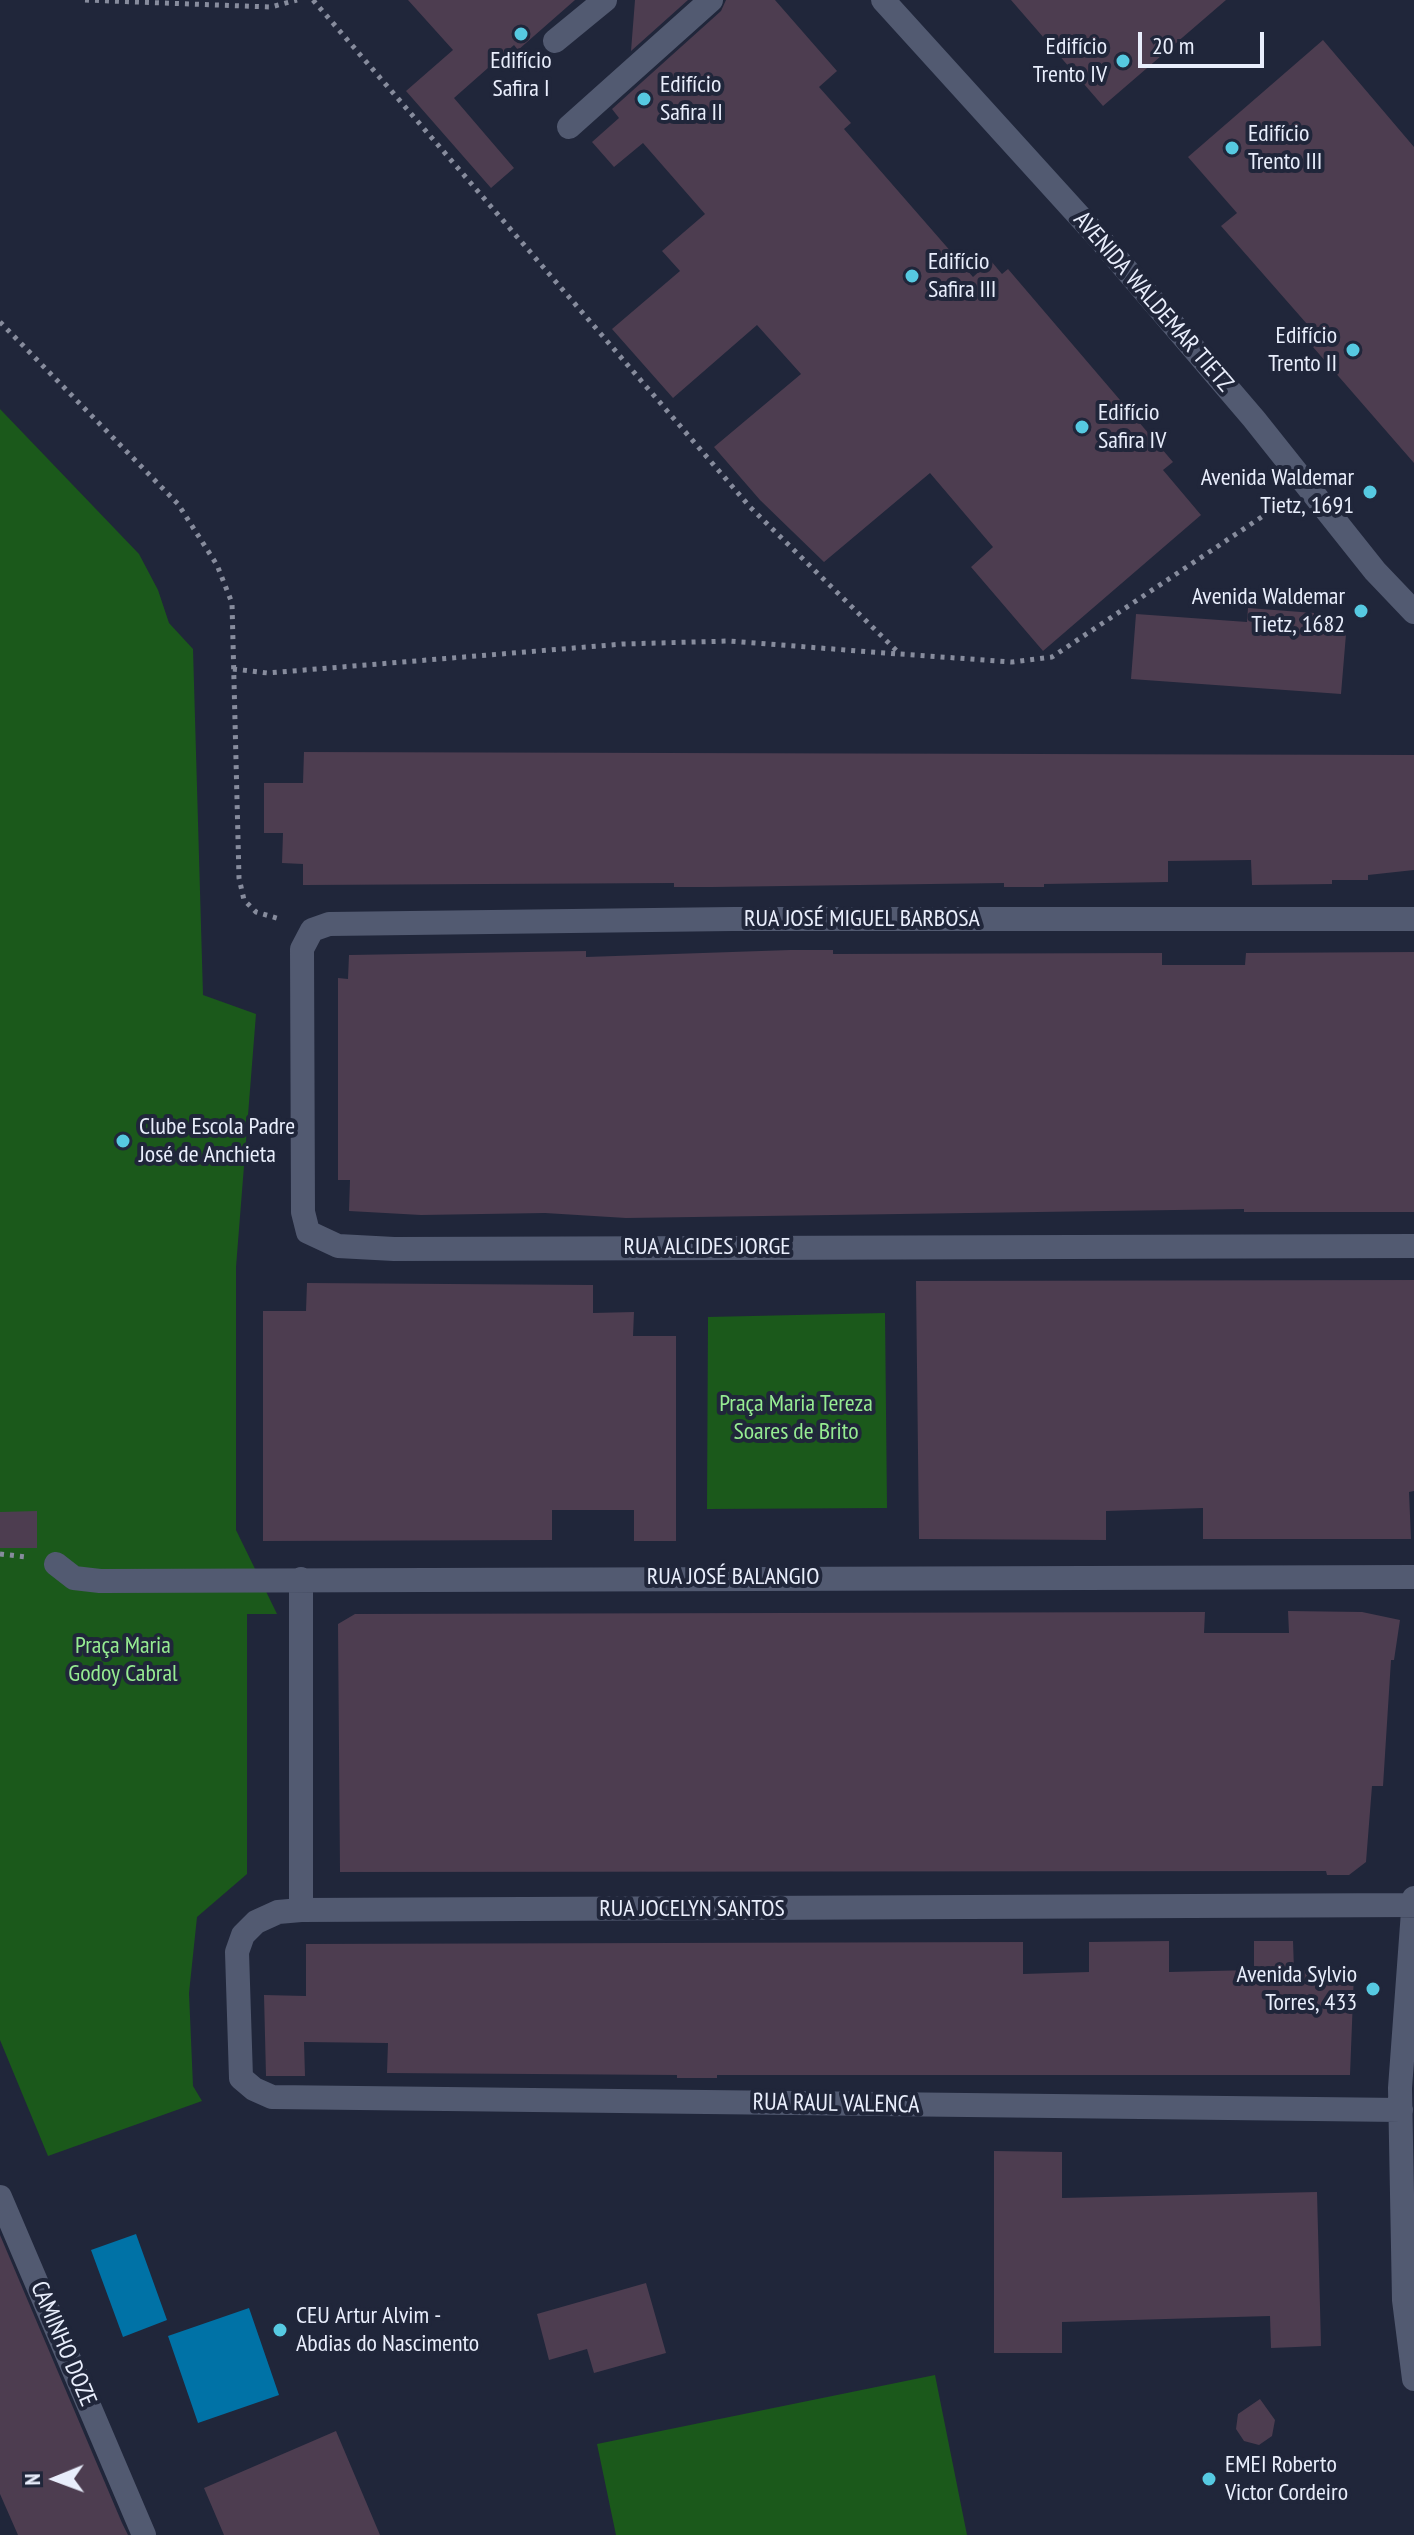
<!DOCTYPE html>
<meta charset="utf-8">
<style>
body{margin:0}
#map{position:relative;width:1414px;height:2535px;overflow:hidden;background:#20263a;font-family:"PT Sans Narrow",sans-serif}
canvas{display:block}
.north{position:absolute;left:16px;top:2439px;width:80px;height:80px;-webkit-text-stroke:6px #20263a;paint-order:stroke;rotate:269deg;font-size:22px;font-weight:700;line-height:32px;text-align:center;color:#e9eefc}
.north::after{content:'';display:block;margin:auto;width:28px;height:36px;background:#e9eefc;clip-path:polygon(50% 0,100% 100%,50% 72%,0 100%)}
.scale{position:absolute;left:1138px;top:32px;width:126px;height:36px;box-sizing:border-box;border:4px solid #e9eefc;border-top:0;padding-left:10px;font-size:24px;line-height:28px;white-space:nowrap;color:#e9eefc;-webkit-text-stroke:6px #20263a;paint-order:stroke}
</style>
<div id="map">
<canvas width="1414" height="2535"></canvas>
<div class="north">N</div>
<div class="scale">20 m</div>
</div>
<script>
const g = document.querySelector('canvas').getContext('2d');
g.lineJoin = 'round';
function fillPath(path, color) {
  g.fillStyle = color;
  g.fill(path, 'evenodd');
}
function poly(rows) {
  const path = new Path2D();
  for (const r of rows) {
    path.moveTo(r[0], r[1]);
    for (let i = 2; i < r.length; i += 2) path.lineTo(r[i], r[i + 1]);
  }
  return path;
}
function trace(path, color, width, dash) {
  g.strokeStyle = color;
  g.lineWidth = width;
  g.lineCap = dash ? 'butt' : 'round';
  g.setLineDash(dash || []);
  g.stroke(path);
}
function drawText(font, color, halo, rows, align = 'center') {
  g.font = font + ' "PT Sans Narrow",sans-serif';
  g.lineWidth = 8;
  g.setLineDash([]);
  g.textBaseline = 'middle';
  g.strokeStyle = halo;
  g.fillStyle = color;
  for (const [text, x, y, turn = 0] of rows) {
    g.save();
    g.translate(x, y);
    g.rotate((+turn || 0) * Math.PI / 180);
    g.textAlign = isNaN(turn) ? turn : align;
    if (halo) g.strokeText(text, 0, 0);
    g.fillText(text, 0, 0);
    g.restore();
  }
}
fillPath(poly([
 [0,409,139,554,158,590,169,623,193,649,203,995,256,1014,236,1267,236,1530,277,1614,247,1614,247,1874,197,1917,189,1993,193,2086,202,2101,48,2156,0,2040],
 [885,1313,887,1508,707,1509,708,1317],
 [935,2375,967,2535,616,2535,597,2444]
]), '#1b591b');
fillPath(poly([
 [136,2234,167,2320,123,2337,91,2250],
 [249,2308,279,2395,198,2423,168,2336]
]), '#0072a6');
fillPath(poly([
 [408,0,575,0,518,50,514,45,454,98,514,168,491,188,406,91,453,50],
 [635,0,688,0,631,51],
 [726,0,775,0,837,71,819,87,851,123,844,129,973,277,991,261,1002,274,1008,269,1173,462,1163,470,1201,515,1043,651,971,567,993,547,930,473,824,562,760,500,714,447,801,374,757,325,673,398,612,329,680,271,662,251,705,214,643,143,614,167,592,142,619,118,612,109,721,11],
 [1011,0,1226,0,1103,106],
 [1323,40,1414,147,1414,463,1313,347,1321,340,1221,226,1237,213,1188,157],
 [1248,608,1314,613,1314,623,1329,624,1328,633,1346,634,1341,694,1131,679,1136,614,1247,622],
 [304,752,1414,755,1414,870,1368,875,1368,880,1332,880,1332,884,1252,885,1251,860,1168,861,1168,882,1044,884,1044,887,1004,887,1004,883,713,887,674,887,674,883,303,885,303,864,282,863,283,833,264,833,264,783,303,783],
 [790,950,833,950,833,954,1162,953,1162,965,1245,965,1246,953,1414,952,1414,1212,1244,1212,1244,1209,626,1218,545,1213,421,1215,349,1211,350,1180,338,1180,338,978,348,979,349,955,586,951,586,957],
 [1414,1280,1414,1491,1409,1492,1411,1539,1203,1539,1203,1508,1106,1511,1106,1540,919,1539,916,1281],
 [307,1283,593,1285,593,1313,634,1312,633,1336,676,1336,676,1541,634,1541,634,1510,552,1510,552,1540,263,1541,263,1311,306,1311],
 [37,1511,37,1548,0,1548,0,1512],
 [1288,1611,1362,1612,1400,1620,1394,1660,1391,1660,1383,1786,1372,1786,1366,1862,1349,1875,1327,1875,1326,1871,340,1872,338,1624,355,1614,1205,1612,1204,1633,1289,1633],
 [1169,1941,1169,1972,1254,1970,1254,1941,1293,1941,1294,1970,1354,1972,1350,2075,717,2075,717,2078,677,2078,677,2075,387,2073,388,2043,304,2042,305,2076,266,2076,264,1995,306,1996,306,1944,1023,1942,1023,1974,1089,1972,1089,1942],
 [994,2151,1062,2152,1062,2198,1317,2192,1321,2346,1271,2348,1270,2316,1062,2322,1062,2353,994,2353],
 [0,2235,122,2523,128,2535,18,2535,0,2494],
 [646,2283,666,2353,594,2373,587,2349,549,2360,537,2314],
 [1260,2399,1275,2420,1272,2436,1259,2445,1244,2441,1236,2429,1238,2414],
 [336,2431,380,2535,224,2535,204,2488]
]), '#4d3d50');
trace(poly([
 [85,0,271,7,297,0],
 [313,0,750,507,900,654,1012,662,1052,657,1281,504],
 [0,322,178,504,217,565,232,603,239,878,244,900,256,912,280,919],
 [233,669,268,673,623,644,729,641,898,654],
 [0,1554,27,1557]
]), '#878c9d', 5, [4, 6]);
trace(poly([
 [883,0,1100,239,1254,419,1375,571,1414,612],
 [555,41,605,0],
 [569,127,711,0],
 [1414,919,733,919,329,924,312,930,302,949,303,1212,308,1232,338,1246,394,1249,1414,1246],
 [56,1564,74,1578,100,1581,1414,1577],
 [301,1579,301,1910,1414,1905],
 [1414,1898,1400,2088,1404,2300,1414,2379],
 [301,1910,278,1912,256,1922,243,1935,237,1952,241,2078,254,2089,272,2097,1401,2110],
 [0,2197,144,2535]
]), '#525a71', 24);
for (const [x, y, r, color] of [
 [521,34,8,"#56c9e1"],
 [1123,61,8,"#56c9e1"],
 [644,99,8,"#56c9e1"],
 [1232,148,8,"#56c9e1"],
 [912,276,8,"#56c9e1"],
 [1353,350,8,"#56c9e1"],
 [1082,427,8,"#56c9e1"],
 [1370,492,8,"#56c9e1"],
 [1361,611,8,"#56c9e1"],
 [123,1141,8,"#56c9e1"],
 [1373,1989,8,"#56c9e1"],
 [280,2330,8,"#56c9e1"],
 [1209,2479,8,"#56c9e1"]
]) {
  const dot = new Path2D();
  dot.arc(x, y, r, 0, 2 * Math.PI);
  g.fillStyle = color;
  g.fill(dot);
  trace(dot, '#20263a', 3);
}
drawText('24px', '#e9eefc', '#20263a', [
 ["Edifício",1107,47,"right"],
 ["Trento IV",1107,75,"right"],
 ["Edifício",521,61,"center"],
 ["Safira I",521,89,"center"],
 ["Edifício",660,85],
 ["Safira II",660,113],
 ["Edifício",1248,134],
 ["Trento III",1248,162],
 ["Edifício",928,262],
 ["Safira III",928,290],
 ["Edifício",1337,336,"right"],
 ["Trento II",1337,364,"right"],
 ["Edifício",1098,413],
 ["Safira IV",1098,441],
 ["Avenida Waldemar",1354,478,"right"],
 ["Tietz, 1691",1354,506,"right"],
 ["Avenida Waldemar",1345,597,"right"],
 ["Tietz, 1682",1345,625,"right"],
 ["Clube Escola Padre",139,1127],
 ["José de Anchieta",139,1155],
 ["Avenida Sylvio",1357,1975,"right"],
 ["Torres, 433",1357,2003,"right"],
 ["CEU Artur Alvim -",296,2316],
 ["Abdias do Nascimento",296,2344],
 ["EMEI Roberto",1225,2465],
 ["Victor Cordeiro",1225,2493]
], 'left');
drawText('24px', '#e9eefc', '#20263a', [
 ["AVENIDA WALDEMAR TIETZ",1153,302,49],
 ["RUA JOSÉ MIGUEL BARBOSA",862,919],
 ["RUA ALCIDES JORGE",707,1247],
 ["RUA JOSÉ BALANGIO",733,1577],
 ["RUA JOCELYN SANTOS",692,1909],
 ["RUA RAUL VALENCA",836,2104,1],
 ["CAMINHO DOZE",63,2344,67]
]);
drawText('24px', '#96ec92', '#20263a', [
 ["Praça Maria Tereza",796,1404],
 ["Soares de Brito",796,1432],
 ["Praça Maria",123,1646],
 ["Godoy Cabral",123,1674]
]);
</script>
